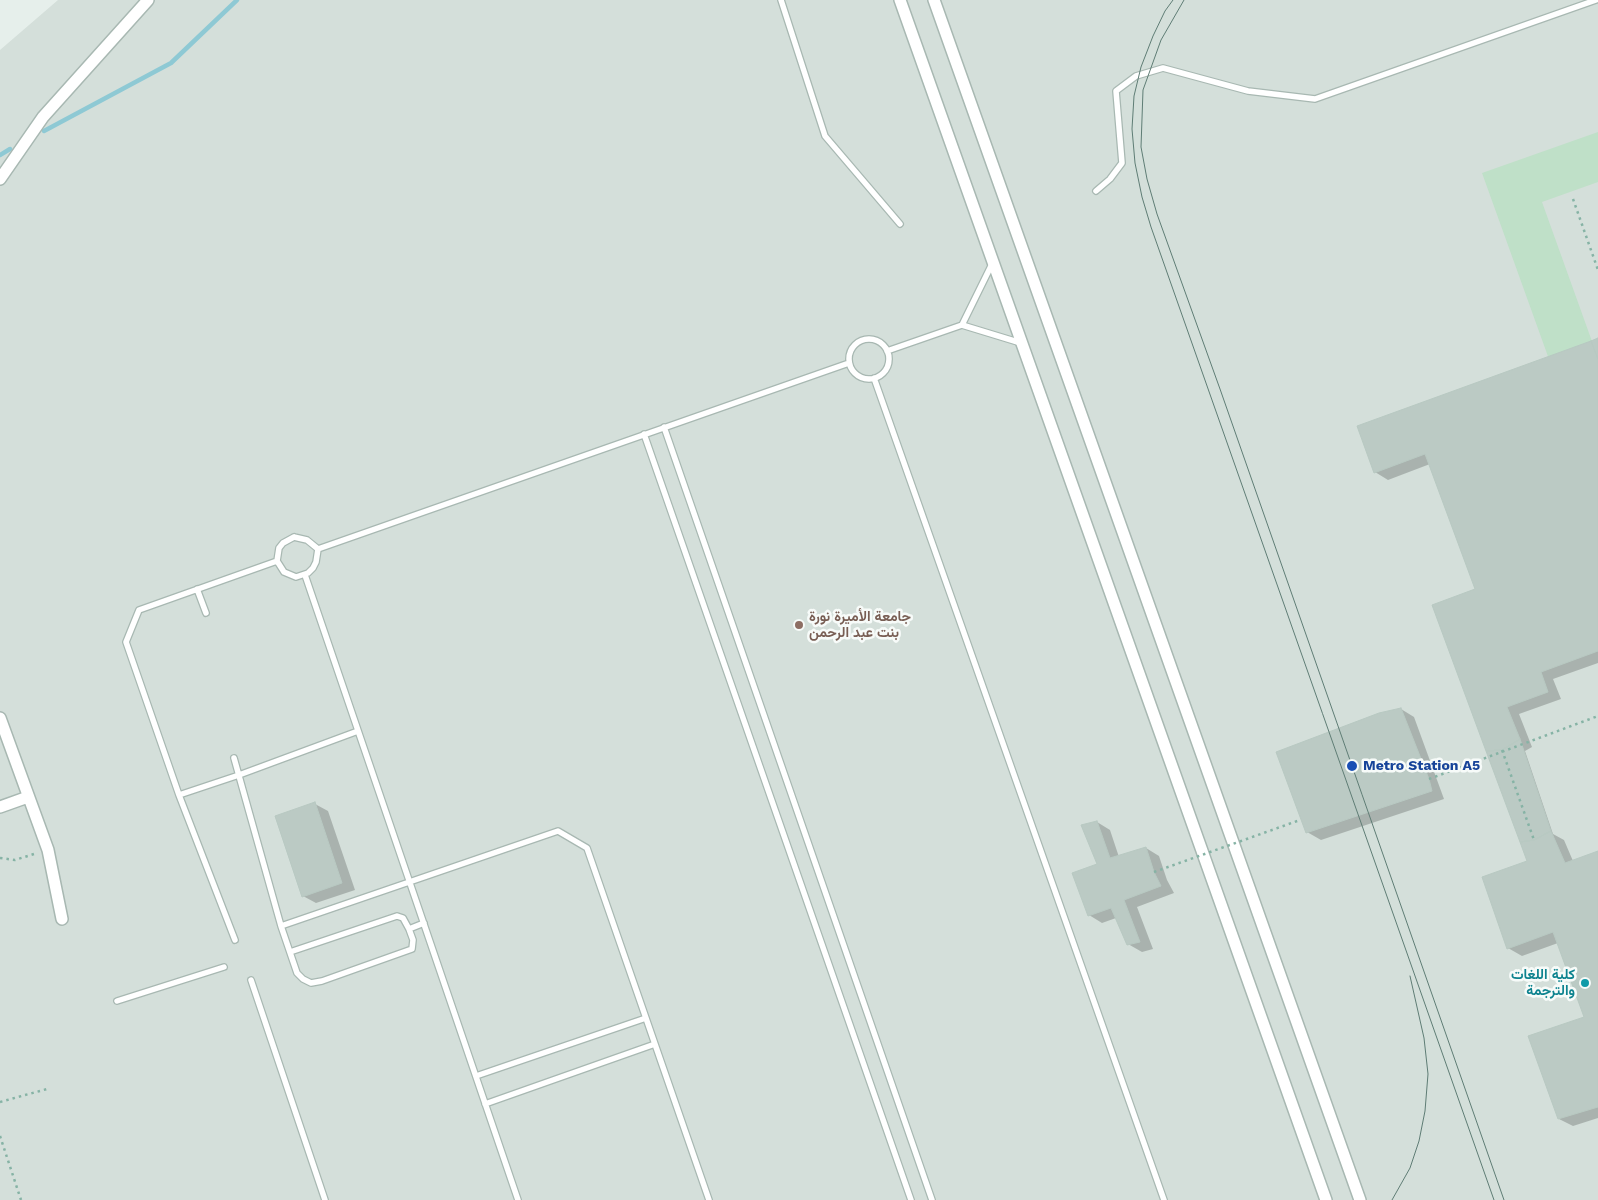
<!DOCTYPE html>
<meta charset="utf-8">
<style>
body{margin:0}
canvas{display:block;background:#e6efeb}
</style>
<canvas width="1598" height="1200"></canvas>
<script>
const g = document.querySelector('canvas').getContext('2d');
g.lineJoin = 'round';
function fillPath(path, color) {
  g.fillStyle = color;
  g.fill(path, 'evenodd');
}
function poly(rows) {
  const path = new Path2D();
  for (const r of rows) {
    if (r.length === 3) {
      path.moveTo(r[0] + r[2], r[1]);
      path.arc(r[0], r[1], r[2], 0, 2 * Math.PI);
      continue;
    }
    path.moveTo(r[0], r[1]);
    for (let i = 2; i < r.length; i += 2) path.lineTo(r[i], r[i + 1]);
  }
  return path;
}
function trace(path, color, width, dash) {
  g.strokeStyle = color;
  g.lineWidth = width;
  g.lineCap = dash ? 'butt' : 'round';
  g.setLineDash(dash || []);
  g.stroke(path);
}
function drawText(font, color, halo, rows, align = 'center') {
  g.font = font + ' "Work Sans",Vazirmatn,sans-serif';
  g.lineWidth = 5;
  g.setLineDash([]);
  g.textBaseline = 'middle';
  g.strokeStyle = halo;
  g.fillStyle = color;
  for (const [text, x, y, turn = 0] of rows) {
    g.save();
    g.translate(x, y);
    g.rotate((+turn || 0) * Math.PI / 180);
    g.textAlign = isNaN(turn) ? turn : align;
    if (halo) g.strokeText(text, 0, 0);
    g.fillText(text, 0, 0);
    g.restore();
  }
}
fillPath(poly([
 [58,0,1598,0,1598,1200,0,1200,0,50]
]), '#d4dfda');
fillPath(poly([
 [1598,132,1598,182,1542,202,1594,347,1550,362,1482,173]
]), '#bfe0c8');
fillPath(poly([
 [1598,340,1598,663,1553,679,1561,699,1519,714,1532,747,1525,751,1553,834,1564,840,1573,861,1598,852,1598,1118,1573,1126,1559,1119,1585,1017,1558,943,1522,956,1508,948,1529,862,1476,590,1430,464,1388,480,1375,472],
 [1401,709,1414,717,1444,799,1321,840,1307,832],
 [315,804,328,811,355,890,316,903,303,896],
 [1097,822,1110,830,1119,857,1146,848,1159,856,1167,880,1174,893,1137,907,1153,949,1142,952,1128,944,1116,918,1102,923,1089,915,1098,864]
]), '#0003');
trace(poly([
 [44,131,171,63,237,0],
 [0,155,10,149]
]), '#8ec9d4', 4.5);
const building = poly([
 [1598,338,1598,359,1591,341,1598,338],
 [1591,341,1598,359,1598,651,1541,672,1548,692,1507,707,1520,739,1502,750,1486,751,1432,605,1475,589,1425,454,1374,473,1357,426,1591,341],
 [1401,708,1429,779,1432,791,1306,833,1276,752,1379,713,1401,708],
 [1520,739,1551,831,1534,840,1520,842,1486,751,1502,750,1520,739],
 [315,802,342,883,302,897,275,816,315,802],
 [1097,821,1110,858,1146,847,1154,872,1161,886,1124,900,1140,942,1127,945,1111,908,1088,916,1072,873,1097,864,1081,825,1097,821],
 [1551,831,1565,863,1598,851,1598,1107,1558,1119,1528,1036,1584,1017,1553,932,1507,949,1482,877,1527,861,1520,842,1534,840,1551,831]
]);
fillPath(building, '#bbcac4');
trace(building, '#b8c9c2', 1);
const lane = poly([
 [781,0,825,136,900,224],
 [1096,191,1110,179,1122,163,1116,91,1136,76,1163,68,1248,91,1315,99,1596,0],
 [992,264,962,325,1021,343],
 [869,359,20],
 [887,351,962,325],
 [874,378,1164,1200],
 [664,427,932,1200],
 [644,434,911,1200],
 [294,537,307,540,318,549,316,562,313,568,308,573,296,577,284,572,277,561,279,548,283,543,294,537],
 [318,549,849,363],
 [305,575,518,1200],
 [197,589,206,613],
 [234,758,281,926,558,831,587,848,709,1200],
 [179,795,239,775,358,731],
 [281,926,297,973,303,979,311,983,322,981,412,949,413,940,409,929,424,923],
 [235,940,179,795,126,642,139,610,277,561],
 [290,952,397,916,403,918,409,929],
 [251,980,325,1200],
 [117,1001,224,967],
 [476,1076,646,1018],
 [485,1104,655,1044]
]);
const street = poly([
 [900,0,1326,1200],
 [934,0,1360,1200],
 [0,179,43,117,148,0],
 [0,718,48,850,62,919],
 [0,807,28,797]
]);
trace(lane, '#a8b8b2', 8);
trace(street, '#a8b8b2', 14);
trace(poly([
 [1573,199,1598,270],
 [1502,750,1534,840],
 [1429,779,1598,716],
 [0,858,15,860,37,853],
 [0,1102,47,1089],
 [0,1136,21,1200]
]), '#86b3a5', 2.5, [2.5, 4]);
trace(lane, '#fff', 5.5);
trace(street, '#fff', 11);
trace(poly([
 [1173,0,1165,11,1153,36,1141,67,1134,96,1132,129,1135,163,1142,197,1151,227,1494,1200],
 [1184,0,1161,40,1143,90,1141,147,1147,179,1157,214,1220,389,1504,1200],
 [1392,1200,1410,1168,1419,1141,1425,1111,1428,1074,1424,1038,1410,976]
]), '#5f7d75', 1);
trace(poly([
 [1154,872,1300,820]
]), '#86b3a5', 2.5, [2.5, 4]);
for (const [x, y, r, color] of [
 [799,625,5,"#8d6e63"],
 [1352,766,6,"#1a4fb4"],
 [1585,983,5,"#0f9aa8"]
]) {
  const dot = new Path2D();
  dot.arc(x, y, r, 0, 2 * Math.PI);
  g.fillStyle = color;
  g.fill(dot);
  trace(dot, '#f7fbf9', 2);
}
drawText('bold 14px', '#785e54', '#f7fbf9', [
 ["جامعة الأميرة نورة",809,617],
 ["بنت عبد الرحمن",809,633]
], 'left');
drawText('bold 14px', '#164399', '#f7fbf9', [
 ["Metro Station A5",1363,766]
], 'left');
drawText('bold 14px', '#0d838f', '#f7fbf9', [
 ["كلية اللغات",1575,975],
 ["والترجمة",1575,991]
], 'right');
</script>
